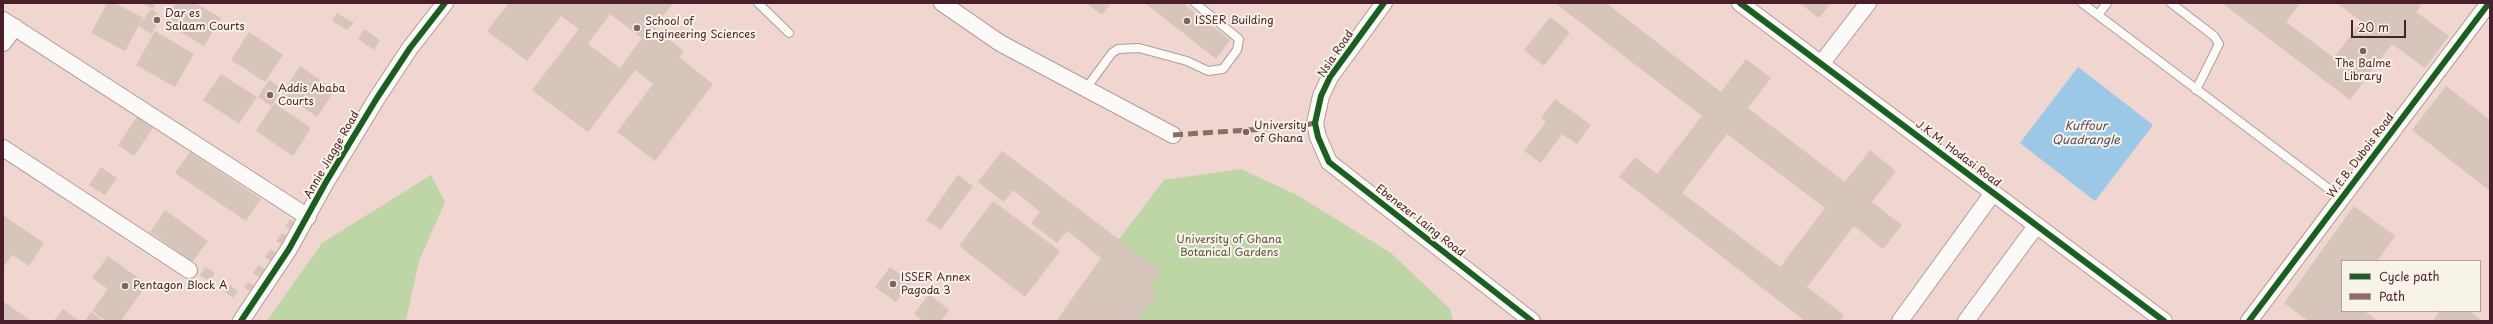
<!DOCTYPE html>
<style>
body{margin:0}
#map{position:relative;width:2493px;height:324px;overflow:hidden;background:#eadcce;font-family:"Playpen Sans",sans-serif}
canvas{display:block}
.frame{position:absolute;inset:0;border:4px solid #4a1f2b;pointer-events:none}
.legend{position:absolute;left:2341px;top:260px;width:140px;height:52px;box-sizing:border-box;background:#f7f3e8;border:1px solid #b29e9c;margin:0;padding:5px 7px;list-style:none;font-size:12px;color:#4a1f2b}
.legend li{display:flex;align-items:center;gap:8px;height:20px}
.legend b{width:20px;border:1px solid #b29e9c}
.scale{position:absolute;left:2351px;top:20px;width:55px;height:18px;box-sizing:border-box;border:2px solid #4a1f2b;border-top:0;padding-left:5px;font-size:12px;line-height:14px;white-space:nowrap;color:#4a1f2b;-webkit-text-stroke:3px #f7f3e8;paint-order:stroke}
</style>
<div id="map">
<canvas width="2493" height="324"></canvas>
<div class="frame"></div>
<ul class="legend">
<li><b style="height:5px;background:#1b5e20"></b>Cycle path</li>
<li><b style="height:5px;background:#8d6e63"></b>Path</li>
</ul>
<div class="scale">20 m</div>
</div>
<script>
const g = document.querySelector('canvas').getContext('2d');
g.lineJoin = 'round';
function fillPath(path, color) {
  g.fillStyle = color;
  g.fill(path, 'evenodd');
}
function poly(rows) {
  const path = new Path2D();
  for (const r of rows) {
    path.moveTo(r[0], r[1]);
    for (let i = 2; i < r.length; i += 2) path.lineTo(r[i], r[i + 1]);
  }
  return path;
}
function trace(path, color, width, dash) {
  g.strokeStyle = color;
  g.lineWidth = width;
  g.lineCap = dash ? 'butt' : 'round';
  g.setLineDash(dash || []);
  g.stroke(path);
}
function drawText(font, color, halo, rows, align = 'center') {
  g.font = font + ' "Playpen Sans",sans-serif';
  g.lineWidth = 4;
  g.setLineDash([]);
  g.textBaseline = 'middle';
  g.strokeStyle = halo;
  g.fillStyle = color;
  for (const [text, x, y, turn = 0] of rows) {
    g.save();
    g.translate(x, y);
    g.rotate((+turn || 0) * Math.PI / 180);
    g.textAlign = isNaN(turn) ? turn : align;
    if (halo) g.strokeText(text, 0, 0);
    g.fillText(text, 0, 0);
    g.restore();
  }
}
fillPath(poly([
 [3,3,2490,3,2490,321,3,321],
 [2342,261,2480,261,2480,311,2342,311]
]), '#f1d5d0');
fillPath(poly([
 [1241,169,1297,195,1391,253,1450,309,1453,321,1057,321,1164,180],
 [431,175,445,202,419,261,406,320,411,321,267,321,322,243]
]), '#bed6a5');
fillPath(poly([
 [2078,67,2153,125,2095,201,2020,143]
]), '#9ac8e6');
fillPath(poly([
 [107,3,115,3,143,18,125,51,91,33],
 [141,3,156,3,153,9],
 [176,3,195,3,221,18,204,46,165,23],
 [509,3,673,3,654,28,684,51,679,57,713,84,655,161,617,132,653,84,635,70,588,132,532,90,579,29,561,16,527,61,487,31],
 [610,14,642,38,620,68,588,44],
 [1086,3,1111,3,1102,15],
 [1145,3,1183,3,1230,40,1216,59],
 [1555,3,1606,3,1721,92,1746,59,1771,78,1748,108,1845,182,1870,150,1896,171,1872,202,1902,225,1883,249,1854,226,1807,287,1844,315,1840,321,1805,321,1619,177,1635,157,1657,174,1702,116],
 [1727,134,1825,208,1780,267,1682,193],
 [1799,3,1831,3,1819,18],
 [2222,3,2300,3,2286,22,2334,58,2361,21,2337,3,2423,3,2416,12,2449,36,2425,68,2392,44,2350,100],
 [151,9,162,17,151,34,139,26],
 [337,13,354,23,347,30,332,21],
 [1550,17,1570,32,1544,66,1524,50],
 [364,29,380,40,374,50,358,39],
 [155,31,194,54,175,87,136,65],
 [249,32,283,55,265,82,231,60],
 [300,66,335,90,317,117,282,93],
 [221,74,257,97,239,124,203,100],
 [269,80,283,89,271,106,258,97],
 [2446,86,2490,120,2490,191,2412,130],
 [1555,99,1591,125,1577,144,1562,134,1541,163,1524,151,1546,122,1541,118],
 [274,103,311,128,293,156,256,131],
 [137,117,153,128,134,156,118,145],
 [1002,151,1161,271,1150,287,1158,292,1137,321,1056,321,1101,258,1067,231,1057,243,1031,223,1040,212,1013,190,1004,202,978,182],
 [190,152,261,199,246,221,175,173],
 [101,167,117,178,105,195,89,185],
 [958,175,973,186,941,230,926,220],
 [993,201,1060,251,1025,297,959,246],
 [2354,206,2395,236,2377,261,2342,261,2342,311,2364,311,2378,321,2308,321,2284,303],
 [165,210,208,241,192,262,150,232],
 [4,216,44,243,29,266,12,255,3,268],
 [290,219,296,224,292,230,285,226],
 [282,233,288,237,282,245,276,241],
 [270,249,278,254,272,262,265,257],
 [108,256,147,284,121,321,106,321,92,311,108,289,92,278],
 [259,265,267,271,261,279,253,273],
 [206,267,215,273,209,281,200,275],
 [890,267,911,282,896,302,875,287],
 [248,282,256,287,252,293,244,287],
 [230,285,238,291,233,298,225,292],
 [929,294,949,310,941,321,923,321,914,314],
 [3,301,31,321,3,321],
 [63,309,79,321,54,321],
 [2440,311,2470,311,2483,321,2433,321],
 [91,312,103,321,85,321]
]), '#d7c5bb');
const lane = poly([
 [758,3,789,33],
 [2082,3,2341,198],
 [2171,3,2214,36,2219,44,2196,90],
 [2098,15,2107,3],
 [1087,87,1112,53,1118,49,1139,48,1187,61,1208,71,1223,69,1237,50,1239,39,1195,3]
]);
const street = poly([
 [942,3,1000,43,1173,135],
 [1384,3,1330,77,1321,96,1315,123,1318,137,1329,162,1532,321],
 [1740,3,2164,321],
 [3,20,308,217],
 [3,43,15,27],
 [1821,64,1868,3],
 [3,148,189,270],
 [241,321,289,249,326,182,377,98,410,48,445,3],
 [1900,321,1993,193],
 [1966,321,2036,226],
 [2249,321,2489,3]
]);
trace(lane, '#ac9f98', 10);
trace(street, '#ac9f98', 18);
trace(lane, '#fcfaf8', 8);
trace(street, '#fcfaf8', 16);
trace(poly([
 [1173,135,1294,127,1315,123]
]), '#8d6e63', 5, [10, 5]);
trace(poly([
 [1384,3,1330,77,1321,96,1315,123,1318,137,1329,162,1532,321],
 [1740,3,2164,321],
 [241,321,289,249,326,182,377,98,410,48,445,3],
 [2249,321,2489,3]
]), '#1b5e20', 6);
for (const [x, y, r, color] of [
 [157,20,4,"#826164"],
 [1187,21,4,"#826164"],
 [637,28,4,"#826164"],
 [2363,51,4,"#826164"],
 [270,95,4,"#826164"],
 [1246,132,4,"#826164"],
 [893,284,4,"#826164"],
 [125,286,4,"#826164"]
]) {
  const dot = new Path2D();
  dot.arc(x, y, r, 0, 2 * Math.PI);
  g.fillStyle = color;
  g.fill(dot);
  trace(dot, '#f7f3e8', 1.5);
}
drawText('11px', '#4a1f2b', '#f7f3e8', [
 ["Dar es",165,14],
 ["Salaam Courts",165,27],
 ["ISSER Building",1195,21],
 ["School of",645,22],
 ["Engineering Sciences",645,35],
 ["The Balme",2363,64,"center"],
 ["Library",2363,77,"center"],
 ["Addis Ababa",278,89],
 ["Courts",278,102],
 ["University",1254,126],
 ["of Ghana",1254,139],
 ["ISSER Annex",901,278],
 ["Pagoda 3",901,291],
 ["Pentagon Block A",133,286]
], 'left');
drawText('11px', '#4a1f2b', '#f7f3e8', [
 ["Nsia Road",1336,54,-56],
 ["J.K.M. Hodasi Road",1958,154,37],
 ["Annie Jiagge Road",332,155,-60],
 ["W.E.B. Dubois Road",2361,156,-53],
 ["Ebenezer Laing Road",1420,221,38]
]);
drawText('11px', '#625445', '#f7f3e8', [
 ["University of Ghana",1229,240],
 ["Botanical Gardens",1229,253]
]);
drawText('italic 12px', '#584f66', '#f7f3e8', [
 ["Kuffour",2086,127],
 ["Quadrangle",2086,141]
]);
</script>
